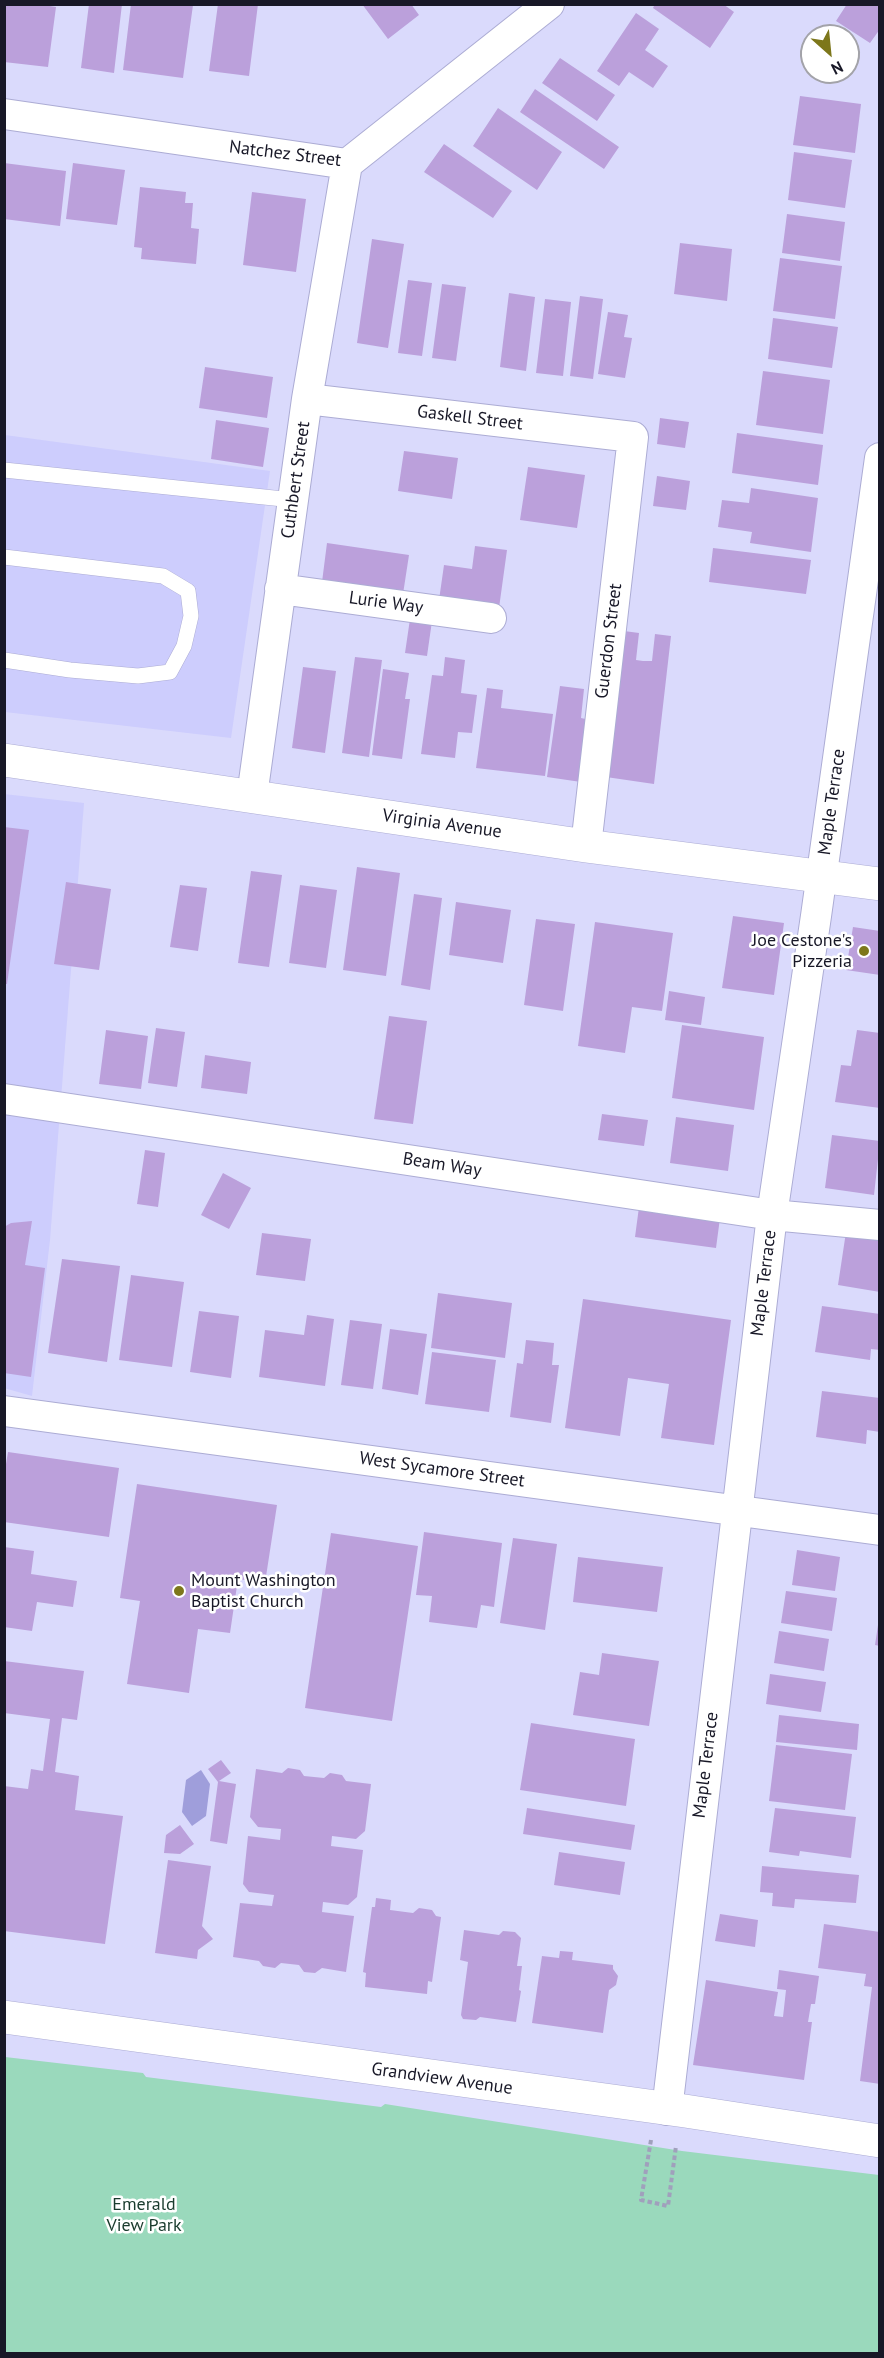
<!DOCTYPE html>
<style>
body{margin:0}
#map{position:relative;width:884px;height:2358px;overflow:hidden;background:#dadafc;font-family:"PT Sans",sans-serif}
canvas{display:block}
.frame{position:absolute;inset:0;border:6px solid #181827;pointer-events:none}
.north{position:absolute;left:800px;top:24px;width:60px;height:60px;box-sizing:border-box;background:#fff;border:2px solid #a3a3a9;border-radius:50%;rotate:153deg;font-size:16px;font-weight:700;line-height:24px;text-align:center;color:#181827}
.north::after{content:'';display:block;margin:auto;width:21px;height:27px;background:#7d771b;clip-path:polygon(50% 0,100% 100%,50% 72%,0 100%)}
</style>
<div id="map">
<canvas width="884" height="2358"></canvas>
<div class="frame"></div>
<div class="north">N</div>
</div>
<script>
const g = document.querySelector('canvas').getContext('2d');
g.lineJoin = 'round';
function fillPath(path, color) {
  g.fillStyle = color;
  g.fill(path, 'evenodd');
}
function poly(rows) {
  const path = new Path2D();
  for (const r of rows) {
    path.moveTo(r[0], r[1]);
    for (let i = 2; i < r.length; i += 2) path.lineTo(r[i], r[i + 1]);
  }
  return path;
}
function trace(path, color, width, dash) {
  g.strokeStyle = color;
  g.lineWidth = width;
  g.lineCap = dash ? 'butt' : 'round';
  g.setLineDash(dash || []);
  g.stroke(path);
}
function drawText(font, color, halo, rows, align = 'center') {
  g.font = font + ' "PT Sans",sans-serif';
  g.lineWidth = 5;
  g.setLineDash([]);
  g.textBaseline = 'middle';
  g.strokeStyle = halo;
  g.fillStyle = color;
  for (const [text, x, y, turn = 0] of rows) {
    g.save();
    g.translate(x, y);
    g.rotate((+turn || 0) * Math.PI / 180);
    g.textAlign = isNaN(turn) ? turn : align;
    if (halo) g.strokeText(text, 0, 0);
    g.fillText(text, 0, 0);
    g.restore();
  }
}
fillPath(poly([
 [5,435,270,471,231,738,5,712],
 [4,794,84,803,50,1240,32,1396,4,1388]
]), '#cdcdfd');
fillPath(poly([
 [5,2057,143,2073,146,2077,381,2107,385,2104,682,2151,879,2175,879,2353,5,2353]
]), '#9ad9bc');
fillPath(poly([
 [201,1770,210,1784,206,1816,192,1826,182,1812,186,1780]
]), '#9f9edb');
fillPath(poly([
 [4,4,37,4,56,7,48,67,4,62],
 [89,4,122,4,114,73,81,68],
 [131,4,193,5,183,78,123,70],
 [218,4,258,4,249,76,209,71],
 [362,4,411,4,419,15,388,39],
 [655,4,723,4,734,12,710,48,653,8],
 [847,4,880,4,880,29,870,43,836,21],
 [636,13,659,29,645,50,668,66,653,88,629,72,619,86,597,71],
 [560,58,615,95,597,121,542,83],
 [535,89,619,147,604,169,520,112],
 [800,96,861,104,855,153,793,145],
 [498,108,562,152,537,190,473,146],
 [444,144,512,191,493,218,424,172],
 [794,152,852,160,845,208,788,200],
 [4,163,66,171,60,226,4,219],
 [73,163,125,170,117,225,66,219],
 [140,187,186,192,185,203,193,203,191,228,199,229,196,264,141,259,142,248,134,247],
 [252,192,306,199,296,272,243,265],
 [787,214,845,222,840,261,782,253],
 [372,239,404,244,388,348,357,343],
 [680,243,732,249,727,301,674,294],
 [780,258,842,266,835,319,773,311],
 [408,280,432,283,422,356,398,353],
 [442,284,466,287,456,361,432,358],
 [509,293,535,297,526,371,500,367],
 [580,296,603,299,593,379,570,376],
 [545,299,571,302,563,376,536,373],
 [608,312,628,315,624,337,632,338,625,378,598,374],
 [773,318,838,327,832,368,768,359],
 [205,367,273,377,267,418,199,408],
 [763,371,830,380,823,434,756,425],
 [660,418,689,422,685,448,657,444],
 [216,420,269,428,263,467,211,459],
 [737,433,823,445,818,485,732,473],
 [404,451,458,458,452,499,398,491],
 [528,467,585,475,577,528,520,520],
 [657,476,690,481,686,510,653,506],
 [751,488,818,498,811,552,750,543,752,532,718,527,722,500,749,503],
 [327,543,409,555,403,594,322,582],
 [475,546,507,550,499,608,439,600,444,565,472,569],
 [713,548,811,560,806,594,709,582],
 [410,619,432,621,427,656,405,653],
 [624,631,639,633,636,660,643,661,652,661,655,634,671,636,654,784,606,777],
 [355,657,382,660,369,757,342,753],
 [445,657,465,660,461,693,477,695,472,733,458,732,455,758,421,754,432,675,443,676],
 [303,667,336,671,325,753,292,748],
 [383,669,409,673,405,699,410,699,402,759,372,755],
 [560,686,584,689,581,718,590,720,581,782,547,777],
 [487,688,503,690,501,708,553,714,545,776,476,768],
 [4,827,29,830,7,984,4,984],
 [357,867,400,873,386,976,343,970],
 [251,871,282,875,269,967,238,963],
 [66,882,111,889,99,970,54,964],
 [180,885,207,888,198,951,170,947],
 [300,885,337,890,326,968,289,963],
 [414,894,442,898,430,990,401,985],
 [456,902,511,910,503,963,449,955],
 [733,916,784,923,774,995,722,988],
 [536,919,575,924,563,1011,524,1005],
 [595,922,673,933,662,1011,632,1007,625,1053,578,1046],
 [853,927,880,931,880,975,846,970],
 [669,991,705,997,701,1025,665,1020],
 [389,1016,427,1021,413,1124,374,1119],
 [682,1025,764,1037,754,1110,672,1098],
 [156,1028,185,1032,177,1087,148,1083],
 [106,1030,148,1036,141,1089,99,1084],
 [857,1030,880,1033,880,1108,835,1102,841,1065,851,1066],
 [205,1055,251,1062,247,1094,201,1088],
 [602,1114,648,1120,644,1146,598,1140],
 [676,1117,734,1125,728,1171,670,1163],
 [832,1135,880,1141,874,1195,825,1188],
 [145,1150,165,1153,158,1207,137,1204],
 [223,1173,251,1188,229,1229,201,1215],
 [639,1207,720,1218,716,1248,635,1237],
 [32,1221,25,1265,45,1268,31,1377,4,1373,4,1227,11,1223],
 [846,1232,880,1237,880,1292,838,1285],
 [262,1233,311,1239,305,1281,256,1275],
 [62,1259,120,1266,107,1362,48,1353],
 [131,1275,184,1282,172,1367,119,1360],
 [438,1293,512,1303,505,1358,431,1348],
 [583,1299,731,1320,714,1445,661,1438,669,1384,628,1378,620,1436,565,1428],
 [822,1306,880,1314,880,1350,871,1349,870,1360,815,1352],
 [199,1311,239,1316,231,1378,190,1372],
 [307,1315,334,1319,325,1386,259,1377,265,1330,304,1335],
 [350,1320,382,1324,373,1389,341,1385],
 [390,1329,427,1334,418,1395,382,1389],
 [526,1340,554,1343,552,1365,559,1365,551,1423,510,1417,517,1363,523,1364],
 [432,1352,496,1360,489,1412,425,1404],
 [822,1391,880,1398,880,1432,867,1430,866,1444,816,1437],
 [8,1452,119,1468,109,1537,4,1522,4,1476],
 [137,1484,277,1505,265,1583,238,1579,230,1633,198,1629,189,1693,127,1684,140,1601,120,1598],
 [424,1532,502,1543,494,1607,481,1605,477,1628,429,1622,432,1596,416,1595],
 [331,1533,418,1546,392,1721,305,1708],
 [513,1538,557,1544,545,1630,500,1623],
 [4,1547,34,1551,31,1574,77,1581,73,1607,37,1602,32,1631,4,1627],
 [797,1550,840,1557,835,1591,792,1585],
 [578,1557,663,1567,657,1612,573,1602],
 [786,1591,837,1598,832,1631,781,1623],
 [878,1625,880,1625,880,1646,875,1645],
 [779,1631,829,1639,824,1671,774,1663],
 [602,1653,659,1661,649,1726,573,1715,580,1672,599,1675],
 [4,1661,84,1671,77,1720,62,1718,55,1772,79,1776,75,1810,123,1816,105,1944,4,1931,4,1786,28,1789,31,1769,43,1771,50,1719,4,1713],
 [770,1674,826,1682,821,1712,766,1704],
 [779,1715,859,1724,857,1750,776,1742],
 [531,1723,635,1739,626,1806,520,1790],
 [776,1745,852,1754,845,1810,769,1801],
 [221,1760,231,1773,219,1781,236,1784,227,1844,210,1841,218,1782,208,1769],
 [288,1768,300,1770,304,1776,324,1778,330,1773,342,1775,346,1781,371,1784,365,1831,356,1839,332,1836,331,1846,363,1850,357,1897,348,1905,323,1902,322,1912,354,1916,346,1972,322,1968,315,1973,304,1972,299,1965,281,1963,275,1968,263,1966,259,1961,233,1957,240,1903,272,1906,274,1895,249,1892,243,1884,248,1836,280,1840,281,1829,258,1827,250,1817,256,1769,282,1773],
 [527,1808,635,1825,631,1850,523,1834],
 [775,1808,856,1817,851,1858,800,1851,799,1856,769,1852],
 [180,1825,194,1844,180,1854,164,1853,166,1835],
 [559,1852,625,1862,620,1895,554,1885],
 [168,1860,211,1866,202,1926,213,1939,198,1950,197,1959,155,1953],
 [762,1866,859,1875,856,1903,795,1899,794,1908,772,1906,773,1893,760,1892],
 [376,1898,391,1900,390,1910,413,1913,419,1908,432,1910,436,1916,441,1917,432,1982,428,1981,427,1994,365,1987,366,1973,363,1972,372,1907,375,1907],
 [720,1914,758,1920,755,1947,715,1941],
 [824,1924,880,1932,880,2084,860,2081,872,1987,864,1986,866,1974,818,1968],
 [464,1930,499,1935,503,1931,515,1932,521,1938,517,1966,522,1966,519,1990,521,1991,516,2022,480,2017,476,2020,463,2019,461,2015,468,1962,460,1960],
 [560,1951,573,1952,572,1960,613,1965,613,1969,618,1976,616,1985,609,1990,603,2033,532,2023,542,1956,559,1958],
 [779,1970,819,1976,815,2004,811,2004,808,2022,812,2022,804,2080,693,2065,706,1980,778,1992,774,2016,783,2017,786,1990,777,1989]
]), '#bba0db');
const lane = poly([
 [4,470,293,500],
 [4,557,163,576,188,591,191,616,184,646,170,672,138,676,70,670,4,660]
]);
const street = poly([
 [4,114,347,164,549,4],
 [307,399,633,437,586,846],
 [280,589,491,618],
 [252,796,307,399,347,164],
 [4,1099,772,1215,880,1225],
 [4,1411,880,1530],
 [667,2110,772,1215,816,916,880,458]
]);
const secondary = poly([
 [4,760,586,846,880,884],
 [4,2017,685,2111,880,2141]
]);
trace(lane, '#acacd4', 16);
trace(street, '#acacd4', 32);
trace(secondary, '#acacd4', 34);
trace(poly([
 [651,2140,641,2200,668,2206,676,2146]
]), '#a0a0bc', 4, [4.5, 3]);
trace(lane, '#fff', 15);
trace(street, '#fff', 30);
trace(secondary, '#fff', 33);
for (const [x, y, r, color] of [
 [864,951,6,"#7d771b"],
 [179,1591,6,"#7d771b"]
]) {
  const dot = new Path2D();
  dot.arc(x, y, r, 0, 2 * Math.PI);
  g.fillStyle = color;
  g.fill(dot);
  trace(dot, '#fff', 2);
}
drawText('18px', '#181827', '#fff', [
 ["Natchez Street",285,154,7],
 ["Gaskell Street",470,418,7],
 ["Cuthbert Street",296,480,-82],
 ["Lurie Way",386,603,8],
 ["Guerdon Street",609,641,-83],
 ["Maple Terrace",832,802,-82],
 ["Virginia Avenue",442,824,8],
 ["Beam Way",442,1165,9],
 ["Maple Terrace",764,1283,-83],
 ["West Sycamore Street",442,1470,8],
 ["Maple Terrace",706,1765,-83],
 ["Grandview Avenue",442,2079,8]
]);
drawText('18px', '#181827', '#fff', [
 ["Joe Cestone's",852,941],
 ["Pizzeria",852,962],
 ["Mount Washington",191,1581,"left"],
 ["Baptist Church",191,1602,"left"]
], 'right');
drawText('18px', '#193b2d', '#fff', [
 ["Emerald",144,2205],
 ["View Park",144,2226]
]);
</script>
